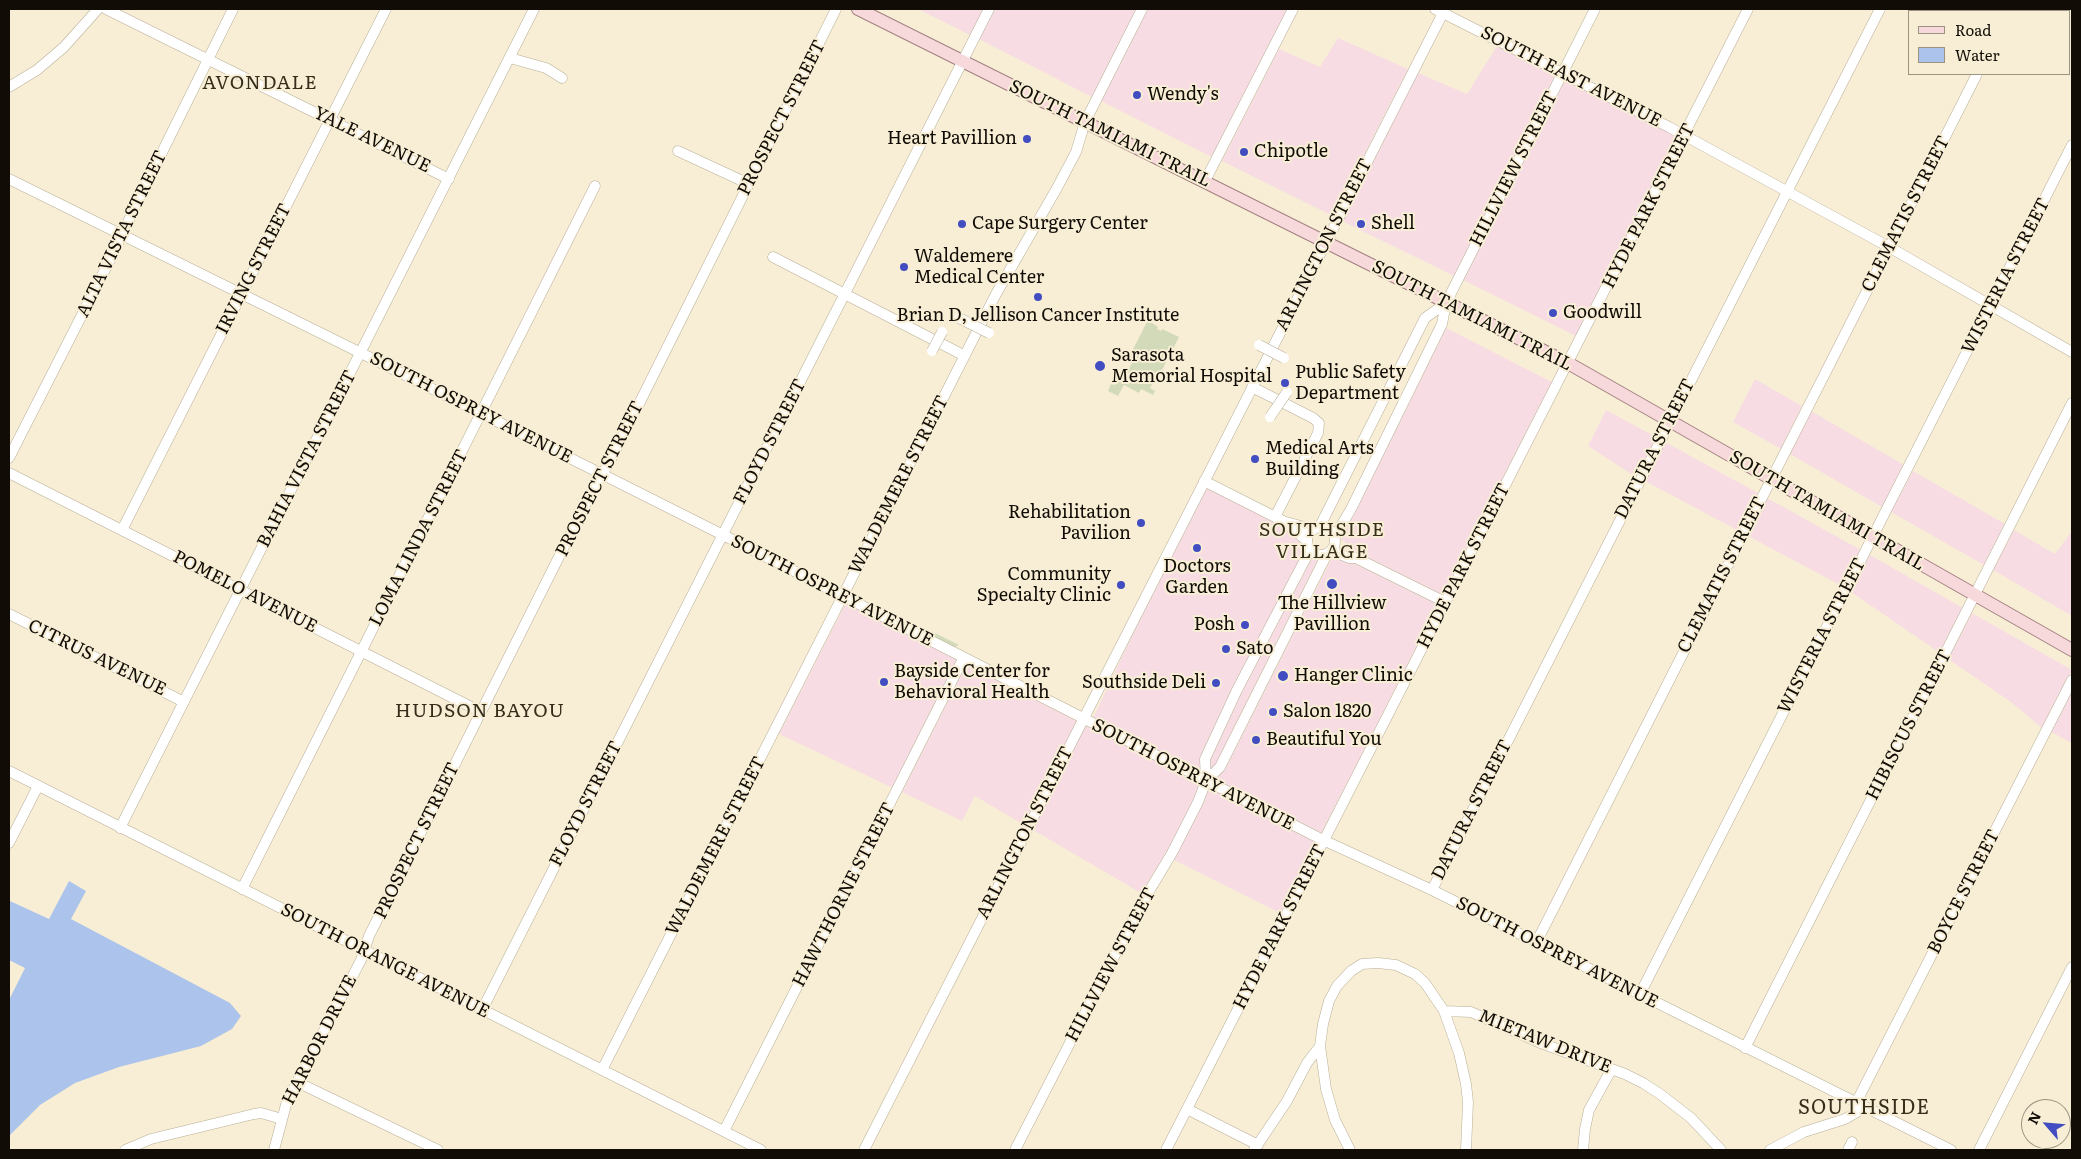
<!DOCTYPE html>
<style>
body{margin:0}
#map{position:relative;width:2081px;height:1159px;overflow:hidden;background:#f8eed5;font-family:Literata,serif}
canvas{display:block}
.frame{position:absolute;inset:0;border:10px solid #110d06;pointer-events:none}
.legend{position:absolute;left:1908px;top:10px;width:162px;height:65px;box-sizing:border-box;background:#f8eed5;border:1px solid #9c9482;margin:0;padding:6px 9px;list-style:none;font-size:15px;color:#110d06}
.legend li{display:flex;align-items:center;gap:10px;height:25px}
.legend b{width:25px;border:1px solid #9c9482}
.north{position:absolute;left:2021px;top:1099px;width:50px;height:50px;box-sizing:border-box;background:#f8eed5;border:1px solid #9c9482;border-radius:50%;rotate:297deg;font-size:14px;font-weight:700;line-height:20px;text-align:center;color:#110d06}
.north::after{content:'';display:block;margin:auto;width:18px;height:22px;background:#414dc1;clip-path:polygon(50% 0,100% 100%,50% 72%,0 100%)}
</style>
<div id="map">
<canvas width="2081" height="1159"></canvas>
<div class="frame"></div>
<ul class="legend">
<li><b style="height:6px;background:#f7d9dc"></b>Road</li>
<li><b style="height:14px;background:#acc3eb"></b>Water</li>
</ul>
<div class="north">N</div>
</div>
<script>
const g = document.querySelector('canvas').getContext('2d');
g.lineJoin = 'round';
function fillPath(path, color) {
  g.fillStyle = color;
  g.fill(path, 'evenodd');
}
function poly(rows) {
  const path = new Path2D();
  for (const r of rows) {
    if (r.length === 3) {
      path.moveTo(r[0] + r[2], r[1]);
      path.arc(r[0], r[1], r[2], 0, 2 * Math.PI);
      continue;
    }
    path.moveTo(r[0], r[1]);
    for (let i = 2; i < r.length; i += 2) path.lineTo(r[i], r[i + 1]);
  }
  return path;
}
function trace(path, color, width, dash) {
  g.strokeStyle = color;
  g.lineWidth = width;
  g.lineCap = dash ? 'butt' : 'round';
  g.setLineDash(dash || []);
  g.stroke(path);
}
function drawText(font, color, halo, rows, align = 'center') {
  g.font = font + ' Literata,serif';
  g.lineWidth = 4;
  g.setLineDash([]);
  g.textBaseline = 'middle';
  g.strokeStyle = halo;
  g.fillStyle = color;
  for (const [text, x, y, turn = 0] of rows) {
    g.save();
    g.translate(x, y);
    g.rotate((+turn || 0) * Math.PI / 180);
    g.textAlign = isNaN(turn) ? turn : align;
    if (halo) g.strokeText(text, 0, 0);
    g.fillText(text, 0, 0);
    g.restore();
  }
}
fillPath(poly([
 [918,9,983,9,970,35],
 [995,9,1137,9,1092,97,979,39],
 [1148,9,1287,9,1212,157,1101,101],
 [1338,38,1408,69,1333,216,1222,161,1279,49,1320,67],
 [1497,46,1555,76,1454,276,1342,221,1418,73,1467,94],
 [1565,81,1678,137,1576,336,1463,280],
 [1446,328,1552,382,1442,596,1361,556,1340,538,1356,511],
 [1755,379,1802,406,1781,449,1733,422],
 [1606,410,1656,437,1636,477,1588,446],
 [1811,411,1904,465,1882,507,1790,454],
 [1665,442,1758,493,1739,531,1645,481],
 [1913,471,2005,524,1984,565,1891,512],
 [1207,488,1279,524,1302,544,1305,550,1233,688,1201,756,1201,773,1093,718,1140,619],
 [1767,498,1861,550,1842,586,1748,536],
 [2014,530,2055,554,2072,531,2072,616,1993,570],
 [1870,555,1963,608,1940,653,1851,592],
 [1333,556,1357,564,1438,604,1321,834,1214,780,1225,769],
 [1312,558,1318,559,1216,764,1210,769,1210,760,1242,692],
 [846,603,957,660,893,788,779,734],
 [1972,613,2072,670,2042,728,2011,702,1948,659],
 [966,665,1077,721,1024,825,975,796,962,821,902,792],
 [2072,691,2072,743,2051,732],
 [1086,725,1200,783,1193,800,1168,850,1141,893,1033,830],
 [1209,788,1317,842,1282,914,1174,860,1203,804]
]), '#f7dde3');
fillPath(poly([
 [1148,320,1158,327,1157,329,1161,331,1162,329,1179,337,1158,378,1156,377,1150,388,1155,391,1153,395,1141,389,1139,393,1124,385,1118,396,1108,391,1111,384,1115,385,1121,374,1125,376,1132,363,1127,361],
 [923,627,959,645,955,647,925,632]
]), '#d3daba');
fillPath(poly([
 [69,881,86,891,71,919,230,1003,241,1016,232,1029,201,1046,119,1067,75,1083,40,1105,9,1136,9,1000,25,968,9,960,9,903,10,901,49,919]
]), '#acc3eb');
const minor = poly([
 [106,9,449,179],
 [1435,9,1669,127,1889,247,2072,352],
 [2009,11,2010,9],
 [510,58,546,68,562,78],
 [9,87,37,70,64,47,98,9],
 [678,151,749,184],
 [9,179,361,353,723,535,1323,840,1432,890,1951,1150],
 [1205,181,1293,9],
 [773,257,965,356],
 [1252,387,1313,418,1319,423,1318,433,1275,517],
 [9,458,114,252,134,209,233,9],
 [9,473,481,712],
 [1204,481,1285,522,1307,541],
 [1286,522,1312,529],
 [1320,526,1425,318,1446,303],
 [1321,541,14],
 [122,530,386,9],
 [1335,536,1351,509,1442,324,1446,303,1595,9],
 [1332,551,1349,558,1356,558,1445,602],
 [9,614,184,702],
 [9,771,761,1150],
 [1206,781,1220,767,1327,554],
 [120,828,534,9],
 [9,843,38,786],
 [242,889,595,186],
 [1432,890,1880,9],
 [1536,943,1977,74],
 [1640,994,2072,145],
 [482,1010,989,9],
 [1444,1011,1471,1012,1538,1042,1625,1074,1643,1083,1660,1094,1691,1118,1721,1150],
 [1745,1048,2072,403],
 [602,1070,996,294,1057,188,1076,152,1085,122,1142,9],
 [297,1082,438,1150],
 [1856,1103,2072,680],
 [1187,1109,1258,1145],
 [724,1131,963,659],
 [125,1150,151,1139,254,1114,261,1113,282,1119],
 [274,1150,287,1101,361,960,369,936,481,712,590,495,614,454,836,9],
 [864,1150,1445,9],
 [1015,1150,1139,908,1172,853,1198,802,1206,781,1205,759,1237,690,1310,550],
 [1166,1150,1748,9],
 [1254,1150,1287,1101,1307,1063,1320,1046],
 [1350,1150,1335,1120,1326,1089,1320,1046,1323,1024,1329,1001,1337,986,1351,971,1362,964,1378,963,1396,965,1415,974,1425,983,1444,1011,1459,1053,1466,1084,1468,1102,1466,1150],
 [1583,1150,1585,1129,1589,1110,1611,1070],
 [1770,1150,1804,1132,1845,1119,1864,1108],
 [1848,1150,1852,1142],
 [1979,1150,2072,967]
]);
const major = poly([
 [858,9,1568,363,2072,650]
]);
trace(minor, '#b8ae96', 11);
trace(major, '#a38182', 14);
trace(minor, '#fff', 10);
trace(major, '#f7d9dc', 12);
const minorBridge = poly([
 [959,318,989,333],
 [1259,345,1284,358],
 [932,351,942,332],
 [1270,417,1287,392]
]);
trace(minorBridge, '#b8ae96', 11, []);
trace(minorBridge, '#fff', 10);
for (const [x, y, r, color] of [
 [1137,95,5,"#414dc1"],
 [1027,139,5,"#414dc1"],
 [1244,152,5,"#414dc1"],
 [962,224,5,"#414dc1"],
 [1361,224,5,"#414dc1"],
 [904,267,5,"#414dc1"],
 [1038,297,5,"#414dc1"],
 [1553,313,5,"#414dc1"],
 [1100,366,6,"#414dc1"],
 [1285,383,5,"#414dc1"],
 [1255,459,5,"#414dc1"],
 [1141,523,5,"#414dc1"],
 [1197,548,5,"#414dc1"],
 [1332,584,6,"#414dc1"],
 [1121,585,5,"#414dc1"],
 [1245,625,5,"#414dc1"],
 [1226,649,5,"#414dc1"],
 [1283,676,6,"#414dc1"],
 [884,682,5,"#414dc1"],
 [1216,683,5,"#414dc1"],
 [1273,712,5,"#414dc1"],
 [1256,740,5,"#414dc1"]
]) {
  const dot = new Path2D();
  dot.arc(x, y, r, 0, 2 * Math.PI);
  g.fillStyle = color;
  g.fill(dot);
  trace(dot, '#f8eed5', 2);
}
drawText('18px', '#110d06', '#f8eed5', [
 ["SOUTH EAST AVENUE",1571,77,27],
 ["PROSPECT STREET",782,118,-63],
 ["SOUTH TAMIAMI TRAIL",1110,134,26],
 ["YALE AVENUE",372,140,26],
 ["HILLVIEW STREET",1514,169,-63],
 ["HYDE PARK STREET",1649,206,-63],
 ["CLEMATIS STREET",1906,214,-63],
 ["ALTA VISTA STREET",122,234,-64],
 ["ARLINGTON STREET",1324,245,-63],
 ["IRVING STREET",254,269,-63],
 ["WISTERIA STREET",2006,276,-63],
 ["SOUTH TAMIAMI TRAIL",1472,316,27],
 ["SOUTH OSPREY AVENUE",471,408,27],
 ["FLOYD STREET",770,442,-63],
 ["DATURA STREET",1655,449,-63],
 ["BAHIA VISTA STREET",307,459,-63],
 ["PROSPECT STREET",600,479,-63],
 ["WALDEMERE STREET",899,485,-63],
 ["SOUTH TAMIAMI TRAIL",1827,511,30],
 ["LOMA LINDA STREET",419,538,-63],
 ["HYDE PARK STREET",1464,566,-63],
 ["CLEMATIS STREET",1722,575,-63],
 ["SOUTH OSPREY AVENUE",832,591,27],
 ["POMELO AVENUE",245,592,27],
 ["WISTERIA STREET",1822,636,-63],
 ["CITRUS AVENUE",97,658,26],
 ["HIBISCUS STREET",1909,725,-63],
 ["SOUTH OSPREY AVENUE",1193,775,27],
 ["FLOYD STREET",586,804,-63],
 ["DATURA STREET",1472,810,-63],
 ["ARLINGTON STREET",1025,833,-63],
 ["PROSPECT STREET",417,841,-64],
 ["WALDEMERE STREET",716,846,-63],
 ["BOYCE STREET",1964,892,-63],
 ["HAWTHORNE STREET",844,895,-63],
 ["HYDE PARK STREET",1280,927,-63],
 ["SOUTH OSPREY AVENUE",1557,953,27],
 ["SOUTH ORANGE AVENUE",385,961,27],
 ["HILLVIEW STREET",1111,965,-62],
 ["HARBOR DRIVE",320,1040,-63],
 ["MIETAW DRIVE",1545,1042,22]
]);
drawText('18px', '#110d06', '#f8eed5', [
 ["Wendy's",1147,95],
 ["Heart Pavillion",1017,139,"right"],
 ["Chipotle",1254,152],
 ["Cape Surgery Center",972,224],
 ["Shell",1371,224],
 ["Waldemere",914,257],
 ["Medical Center",914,278],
 ["Goodwill",1563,313],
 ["Brian D, Jellison Cancer Institute",1038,316,"center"],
 ["Sarasota",1111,356],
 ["Memorial Hospital",1111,377],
 ["Public Safety",1295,373],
 ["Department",1295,394],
 ["Medical Arts",1265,449],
 ["Building",1265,470],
 ["Rehabilitation",1131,513,"right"],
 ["Pavilion",1131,534,"right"],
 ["Doctors",1197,567,"center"],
 ["Garden",1197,588,"center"],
 ["Community",1111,575,"right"],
 ["Specialty Clinic",1111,596,"right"],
 ["The Hillview",1332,604,"center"],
 ["Pavillion",1332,625,"center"],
 ["Posh",1235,625,"right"],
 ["Sato",1236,649],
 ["Bayside Center for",894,672],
 ["Behavioral Health",894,693],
 ["Hanger Clinic",1294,676],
 ["Southside Deli",1206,683,"right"],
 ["Salon 1820",1283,712],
 ["Beautiful You",1266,740]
], 'left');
g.letterSpacing = '1px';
drawText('19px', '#362e1a', '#f8eed5', [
 ["AVONDALE",260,83],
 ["SOUTHSIDE",1322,530],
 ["VILLAGE",1322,552],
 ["HUDSON BAYOU",480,711]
]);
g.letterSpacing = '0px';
g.letterSpacing = '1px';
drawText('20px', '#362e1a', '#f8eed5', [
 ["SOUTHSIDE",1864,1108]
]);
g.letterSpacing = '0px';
</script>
